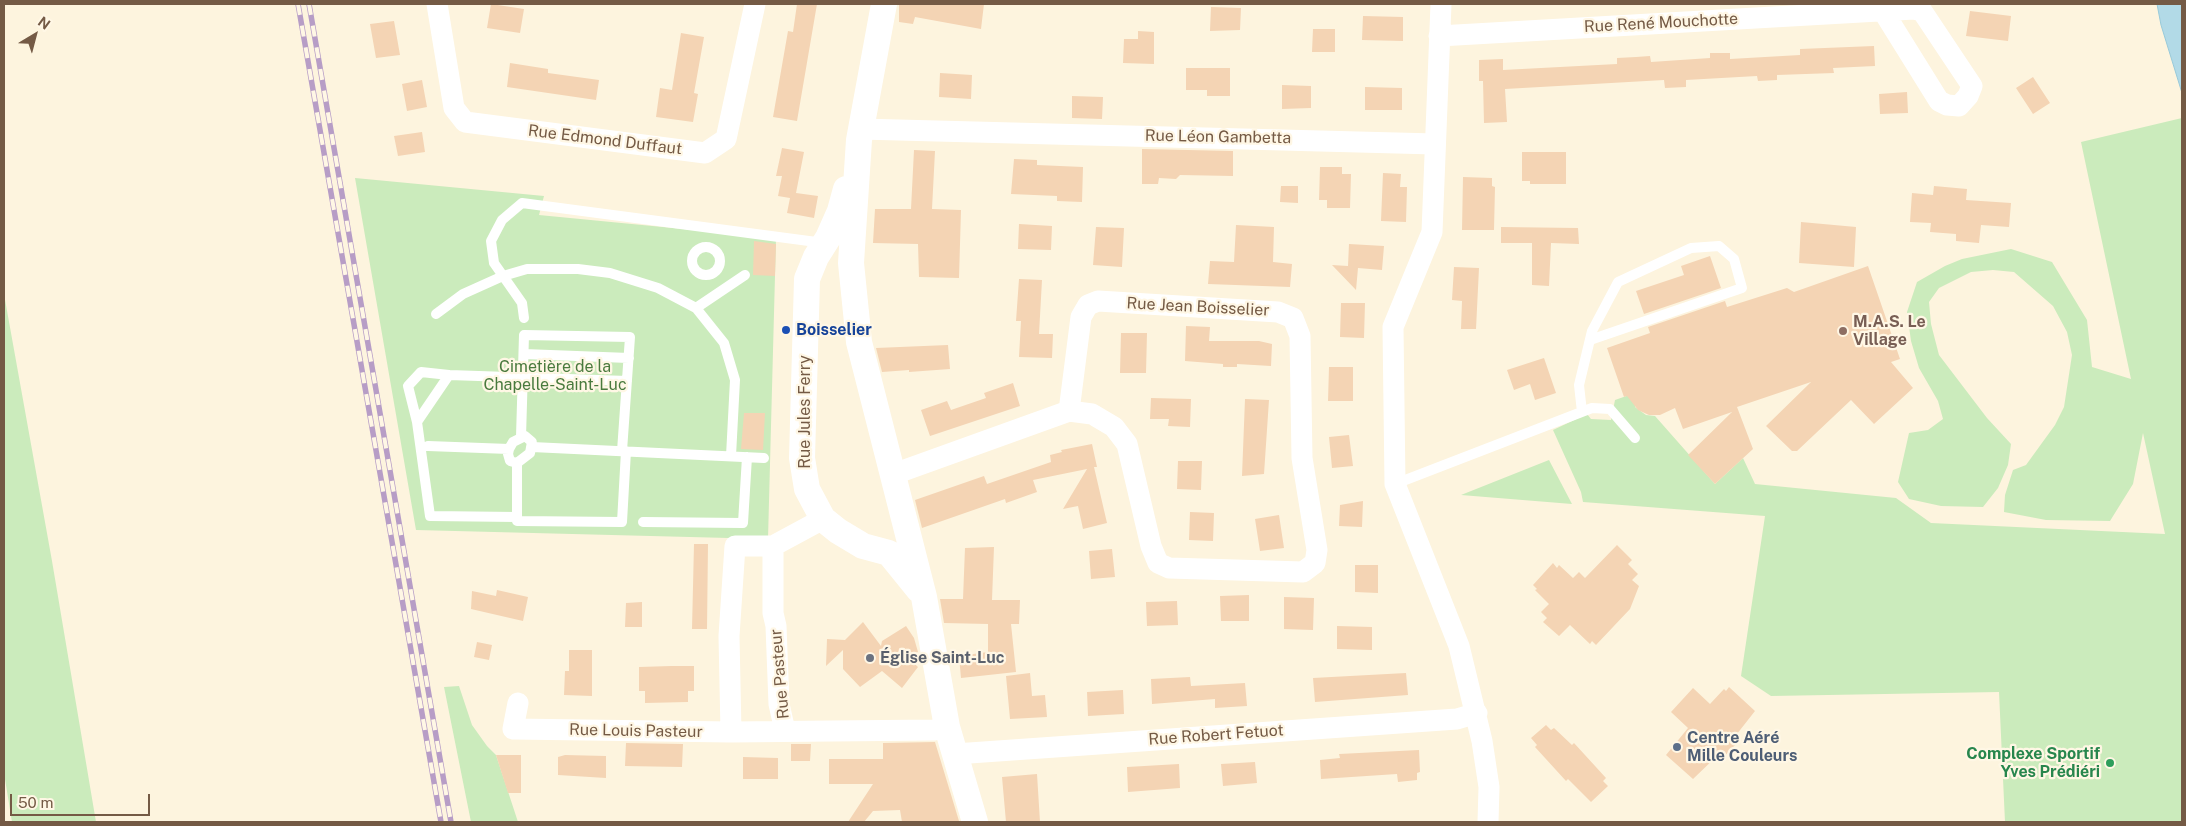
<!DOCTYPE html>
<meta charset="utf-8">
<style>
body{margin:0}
#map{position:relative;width:2186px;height:826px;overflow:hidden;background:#fdf4de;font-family:"Public Sans",sans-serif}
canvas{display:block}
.frame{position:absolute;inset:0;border:5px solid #745a45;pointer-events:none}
.north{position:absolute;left:10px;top:10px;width:50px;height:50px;-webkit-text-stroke:4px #fff7e5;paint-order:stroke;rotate:37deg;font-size:14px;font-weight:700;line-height:20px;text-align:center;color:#745a45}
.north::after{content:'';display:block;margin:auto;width:18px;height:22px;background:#745a45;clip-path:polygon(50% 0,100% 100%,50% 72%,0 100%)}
.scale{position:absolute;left:10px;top:794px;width:140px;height:22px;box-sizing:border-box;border:2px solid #745a45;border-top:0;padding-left:6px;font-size:15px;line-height:18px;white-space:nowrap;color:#745a45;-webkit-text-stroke:4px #fff7e5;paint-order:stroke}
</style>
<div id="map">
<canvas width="2186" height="826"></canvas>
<div class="frame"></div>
<div class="north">N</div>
<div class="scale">50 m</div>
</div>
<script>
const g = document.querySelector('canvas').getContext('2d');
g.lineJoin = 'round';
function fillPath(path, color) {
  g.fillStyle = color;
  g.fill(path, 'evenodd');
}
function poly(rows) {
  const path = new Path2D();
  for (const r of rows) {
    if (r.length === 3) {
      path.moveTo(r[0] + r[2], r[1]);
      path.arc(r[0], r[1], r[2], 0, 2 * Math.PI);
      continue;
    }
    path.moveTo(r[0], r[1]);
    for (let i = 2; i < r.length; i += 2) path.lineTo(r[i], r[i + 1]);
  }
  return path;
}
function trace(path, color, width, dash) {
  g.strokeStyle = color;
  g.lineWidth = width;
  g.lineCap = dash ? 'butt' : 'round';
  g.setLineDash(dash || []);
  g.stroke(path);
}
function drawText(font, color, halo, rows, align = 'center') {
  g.font = font + ' "Public Sans",sans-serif';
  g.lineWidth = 4.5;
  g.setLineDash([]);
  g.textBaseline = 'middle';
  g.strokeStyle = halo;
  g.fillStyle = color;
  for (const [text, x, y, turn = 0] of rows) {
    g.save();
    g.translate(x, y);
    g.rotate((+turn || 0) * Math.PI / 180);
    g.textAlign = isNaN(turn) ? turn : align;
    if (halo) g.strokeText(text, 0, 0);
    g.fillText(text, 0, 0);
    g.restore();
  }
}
fillPath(poly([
 [2182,118,2182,822,2005,822,1999,692,1771,696,1741,676,1765,516,1583,502,1581,492,1553,430,1587,414,1591,419,1611,420,1615,400,1635,393,1635,407,1646,415,1655,416,1715,484,1743,458,1755,484,1896,498,1931,523,2165,534,2143,433,2133,484,2110,521,2046,520,2004,512,2005,495,2013,470,2026,465,2055,425,2064,407,2072,355,2067,332,2053,306,2014,272,1993,270,1971,272,1939,288,1929,302,1931,324,1939,355,1987,418,2011,444,2008,465,1998,488,1983,507,1941,506,1909,499,1898,482,1909,433,1928,430,1943,419,1938,401,1919,368,1911,341,1907,312,1917,282,1945,266,1962,259,2011,249,2052,262,2087,320,2092,367,2131,379,2081,142],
 [355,178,544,196,539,215,776,238,768,539,416,530],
 [4,294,52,561,96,822,12,822,4,773],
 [1549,460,1572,504,1461,495],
 [459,686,472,725,487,746,496,755,518,822,471,822,444,687]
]), '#cbebbc');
const water = poly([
 [2157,4,2182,4,2182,93,2161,25,2157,4]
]);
fillPath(water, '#b2dae7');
trace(water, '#98c9d9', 1);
fillPath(poly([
 [491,4,524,9,520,33,487,28],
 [797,4,817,4,797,121,773,117,788,31,793,32],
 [899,4,984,4,981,29,915,17,913,24,899,22],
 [1211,7,1241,8,1240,30,1210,31],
 [1970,11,2011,16,2008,41,1966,36],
 [1363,16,1403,17,1403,41,1362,40],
 [394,21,400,55,376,58,370,24],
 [1313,29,1335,29,1335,52,1312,52],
 [1138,31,1154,32,1154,64,1123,63,1124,39,1138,39],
 [681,33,704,37,694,93,698,94,693,122,656,117,660,88,672,90],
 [1874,46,1875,66,1833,68,1834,73,1777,75,1777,80,1758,81,1757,76,1686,80,1686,87,1665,88,1664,80,1505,89,1507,122,1484,123,1483,81,1479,81,1479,60,1503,59,1503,70,1617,64,1617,58,1636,57,1650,56,1651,62,1710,58,1710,53,1730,53,1730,59,1800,55,1800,49],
 [510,63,548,69,548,73,599,80,596,100,507,87],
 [1186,68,1230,68,1230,96,1207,96,1207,90,1186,90],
 [940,73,972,75,971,99,939,97],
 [2033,77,2050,103,2033,114,2016,88],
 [422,80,427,107,407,111,402,84],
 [1282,85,1311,86,1311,108,1282,109],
 [1365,87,1402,88,1402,110,1365,110],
 [1907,92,1908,113,1880,114,1879,94],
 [1072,96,1103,97,1102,119,1072,118],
 [422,132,425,152,398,156,394,136],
 [782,148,804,152,796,193,818,196,814,218,787,213,790,198,778,196,782,176,776,176],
 [1142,149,1233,151,1233,176,1180,175,1176,179,1159,178,1158,184,1142,184],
 [914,150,935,151,932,209,961,210,959,278,919,277,918,244,873,243,875,209,911,209],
 [1522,152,1566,152,1566,184,1530,184,1530,181,1522,181],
 [1014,159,1037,160,1037,165,1083,167,1082,202,1057,201,1057,196,1011,194],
 [1320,167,1342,167,1342,174,1351,174,1350,208,1327,208,1327,200,1319,200],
 [1383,173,1401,174,1400,187,1407,187,1406,222,1381,221],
 [1463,177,1492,178,1492,186,1495,187,1494,230,1462,230],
 [1281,186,1298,186,1298,203,1280,202],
 [1934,186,1967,189,1966,200,2011,203,2009,227,1981,225,1979,243,1956,241,1956,234,1930,232,1931,223,1910,222,1912,193,1933,195],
 [1801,222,1856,227,1854,267,1799,263],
 [1019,224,1052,226,1051,250,1018,249],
 [1236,225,1274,227,1273,262,1292,264,1290,287,1208,284,1210,261,1234,262],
 [1096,227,1124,228,1122,267,1093,265],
 [1501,227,1578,228,1579,244,1551,243,1549,286,1532,285,1532,243,1501,243],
 [754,241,776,244,775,276,753,275],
 [1349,244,1384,246,1382,270,1358,268,1356,290,1332,265,1348,266],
 [1710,256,1721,288,1644,314,1636,291,1684,275,1681,266],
 [1868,266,1900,359,1891,362,1913,388,1874,424,1851,400,1797,451,1792,451,1766,426,1811,382,1737,407,1753,449,1715,484,1688,455,1732,412,1683,429,1675,408,1660,415,1649,415,1638,410,1627,396,1624,397,1607,348,1650,333,1648,327,1725,301,1727,307,1787,288,1794,292],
 [1454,267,1479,268,1476,329,1461,329,1462,301,1452,300],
 [1019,279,1042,280,1039,334,1053,334,1052,358,1019,357,1021,321,1016,321],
 [1341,303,1365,303,1364,338,1340,337],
 [1186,326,1210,327,1209,341,1259,341,1272,344,1271,366,1237,364,1237,367,1223,367,1223,364,1185,361],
 [1121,333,1147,333,1146,373,1120,373],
 [948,345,950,369,909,372,909,370,882,372,876,348],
 [1544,358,1556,393,1535,400,1530,384,1514,390,1507,370],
 [1329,367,1353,367,1353,401,1328,401],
 [1013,383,1020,406,930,436,921,410,947,401,951,410,986,398,984,393],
 [1151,398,1191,399,1190,427,1168,426,1169,419,1150,419],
 [1245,399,1269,400,1264,474,1242,476],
 [744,413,765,413,763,450,741,449],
 [1349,435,1353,466,1332,468,1329,437],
 [1092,444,1097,467,1094,467,1107,523,1083,529,1078,506,1063,509,1087,469,1033,480,1037,492,1006,503,1005,499,922,528,915,500,984,476,987,484,1051,462,1050,455,1062,452,1061,450],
 [1178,461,1202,461,1201,490,1177,489],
 [1363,501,1362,527,1339,526,1340,505],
 [1190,512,1214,513,1213,541,1189,540],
 [1279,515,1284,548,1260,551,1255,519],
 [694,544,708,544,707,629,692,629],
 [1617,545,1632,560,1628,564,1638,574,1632,580,1639,586,1630,609,1596,645,1592,641,1590,644,1570,625,1559,636,1543,622,1547,618,1541,612,1549,604,1535,590,1537,589,1533,585,1553,563,1557,568,1559,565,1573,578,1579,572,1585,578],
 [994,547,992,600,1020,600,1019,624,1011,624,1016,672,961,678,959,656,988,652,988,624,944,623,940,599,963,599,965,548],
 [1112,549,1115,577,1091,579,1089,551],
 [1355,565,1378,565,1378,593,1355,592],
 [497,590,528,597,523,621,471,609,472,591,496,596],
 [1249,595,1249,621,1221,621,1220,596],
 [1284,597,1314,598,1313,630,1284,629],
 [1177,601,1178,625,1147,626,1146,602],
 [642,602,642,627,625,627,626,603],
 [863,622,881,646,882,641,906,626,914,638,918,652,907,657,918,667,902,688,882,671,860,687,843,669,843,650,826,666,827,639,845,640],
 [1337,626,1372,627,1372,650,1337,649],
 [477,642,492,645,489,660,474,657],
 [569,650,592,650,592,696,564,695,565,671,569,671],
 [671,666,694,666,694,691,688,691,688,702,645,703,645,691,639,691,639,667],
 [1030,673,1032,696,1045,695,1047,717,1010,719,1006,676],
 [1406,673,1408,695,1315,702,1313,678],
 [1190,677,1191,686,1245,683,1247,706,1215,708,1215,699,1152,704,1151,679],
 [1729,687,1755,711,1733,739,1737,743,1722,759,1718,755,1693,779,1666,755,1688,728,1671,712,1693,688,1710,704,1724,689,1726,691],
 [1123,690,1124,714,1088,716,1087,692],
 [1546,725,1551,730,1554,728,1572,745,1574,743,1606,778,1603,781,1608,786,1591,802,1568,779,1566,781,1535,747,1537,745,1531,738],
 [935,742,959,821,902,822,900,810,873,811,864,822,848,822,873,784,829,784,829,759,883,759,883,743],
 [626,743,683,744,682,767,625,766],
 [791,744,811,744,810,761,791,761],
 [1419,750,1420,772,1417,773,1417,780,1398,782,1397,774,1321,779,1320,760,1340,758,1339,754],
 [496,755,521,755,521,793,508,793],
 [565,755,606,756,606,778,558,775,558,757],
 [743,757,778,758,778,779,743,779],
 [1255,762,1257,783,1223,786,1221,764],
 [1179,764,1180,788,1128,792,1127,767],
 [1037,774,1040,822,1006,822,1002,777]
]), '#f4d4b4');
trace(poly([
 [706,261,14],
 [696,308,745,275],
 [436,314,463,294,503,276,527,269,578,269,610,273,658,288,696,308,724,343,735,380,731,456],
 [524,318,522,303,494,263,491,241,502,220,522,203,824,243],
 [524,354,629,358],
 [1582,412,1579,385,1592,331,1618,282,1691,248,1719,246,1734,259,1742,288,1590,340],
 [417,422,408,386,421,372,449,375],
 [525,436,532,442,530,453,517,463,510,461,508,454,509,449,513,442,525,436],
 [521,437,524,335,630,337,622,451],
 [428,446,509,449],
 [532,447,764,458],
 [517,463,517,521,622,522,626,451],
 [1395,484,1592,408,1610,409,1635,438],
 [517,517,430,516,417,422,449,375,627,381],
 [643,522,743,523,747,457]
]), '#fff', 10);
trace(poly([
 [437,4,454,108,465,122,705,153,726,139,755,4],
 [1441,4,1432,232,1393,327,1395,484,1459,646,1482,741,1489,787,1488,822],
 [1439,36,1914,9,1922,11,1972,86,1968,96,1959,106,1947,105,1939,101,1883,11],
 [860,129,1435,144],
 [894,474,1069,411,1092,414,1114,427,1127,444,1151,546,1158,563,1169,568,1303,572,1315,563,1317,550,1302,458,1300,336,1293,318,1278,312,1098,301,1088,305,1081,317,1069,411],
 [773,546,773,613,776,626,779,704,785,731],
 [518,703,513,729,731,732,934,730,947,727],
 [731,732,729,636,735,546,773,546,823,519],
 [955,754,1457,719,1477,713]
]), '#fff', 21);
trace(poly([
 [884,4,859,140,851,263,859,342,924,597,947,727,975,822],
 [846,189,840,211,828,238,816,257,807,279,802,458,807,489,823,519,838,531,863,546,889,553,919,590]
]), '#fff', 26);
const rail = poly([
 [298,4,441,822],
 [309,4,451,822]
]);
trace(rail, '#b79dc6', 5.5);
trace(rail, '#fff7e5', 4, [11]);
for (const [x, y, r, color] of [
 [786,330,5,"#1a4fb4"],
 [1843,331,5,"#8d6e63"],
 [870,658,5,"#6b7280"],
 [1677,747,5,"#5c6f8a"],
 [2110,763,5,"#2e9e5b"]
]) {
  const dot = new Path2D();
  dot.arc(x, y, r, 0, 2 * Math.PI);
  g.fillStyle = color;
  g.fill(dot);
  trace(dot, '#fff7e5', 2);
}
drawText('16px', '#745a45', '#fff7e5', [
 ["Rue René Mouchotte",1661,23,-3],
 ["Rue Léon Gambetta",1218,137,1],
 ["Rue Edmond Duffaut",605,140,7],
 ["Rue Jean Boisselier",1198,307,3],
 ["Rue Jules Ferry",805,412,-90],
 ["Rue Pasteur",780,674,-95],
 ["Rue Louis Pasteur",636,731,1],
 ["Rue Robert Fetuot",1216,735,-4]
]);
drawText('bold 16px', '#785e54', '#fff7e5', [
 ["M.A.S. Le",1853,322],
 ["Village",1853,340]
], 'left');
drawText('bold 16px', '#164399', '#fff7e5', [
 ["Boisselier",796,330]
], 'left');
drawText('16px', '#497a3d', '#fff7e5', [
 ["Cimetière de la",555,367],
 ["Chapelle-Saint-Luc",555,385]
]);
drawText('bold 16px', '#5b616d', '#fff7e5', [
 ["Église Saint-Luc",880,658]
], 'left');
drawText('bold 16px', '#4e5e75', '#fff7e5', [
 ["Centre Aéré",1687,738],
 ["Mille Couleurs",1687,756]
], 'left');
drawText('bold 16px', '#27864d', '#fff7e5', [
 ["Complexe Sportif",2100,754],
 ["Yves Prédiéri",2100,772]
], 'right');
</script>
